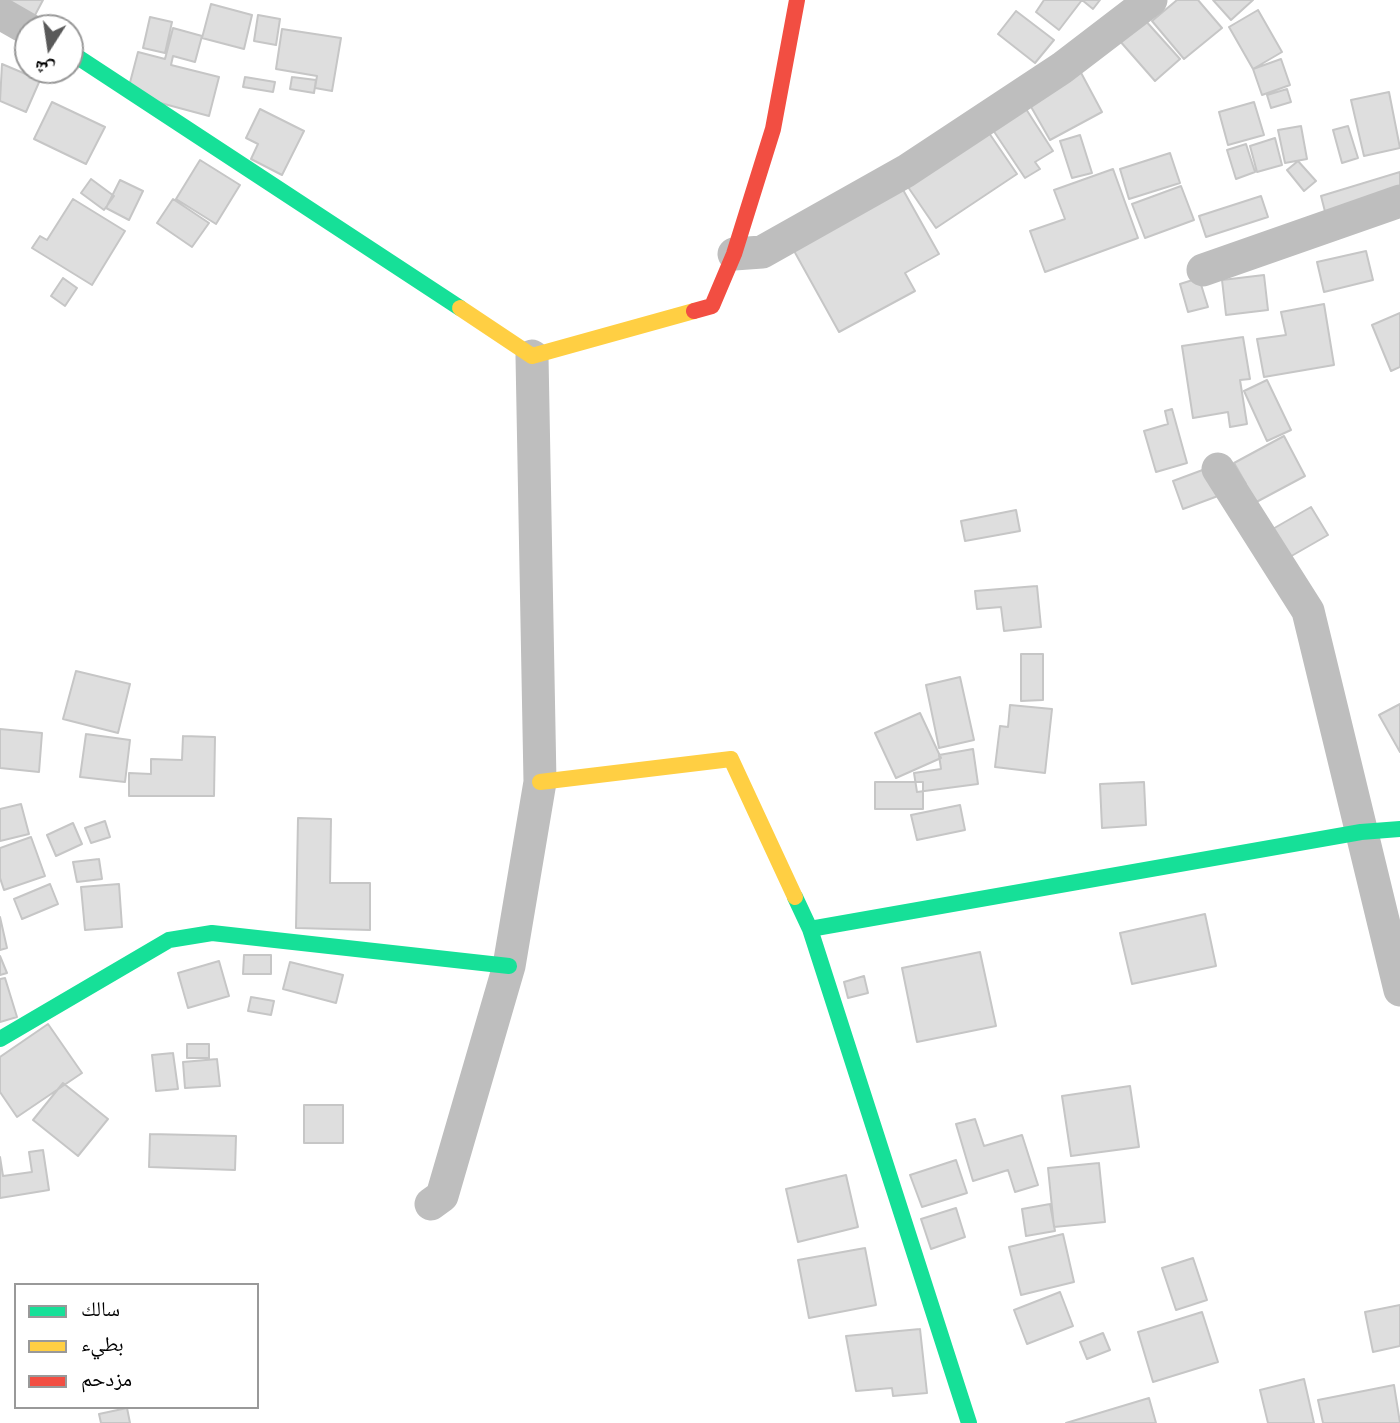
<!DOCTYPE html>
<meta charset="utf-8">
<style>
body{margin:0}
#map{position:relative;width:1400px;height:1423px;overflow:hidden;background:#fff;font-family:Overpass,"Noto Naskh Arabic",sans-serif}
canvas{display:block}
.legend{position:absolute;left:14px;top:1283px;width:245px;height:126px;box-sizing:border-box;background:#fff;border:2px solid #999;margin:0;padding:9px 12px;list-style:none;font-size:21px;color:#000}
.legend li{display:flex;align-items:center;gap:14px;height:35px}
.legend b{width:35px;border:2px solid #999}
.north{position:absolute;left:14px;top:14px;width:70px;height:70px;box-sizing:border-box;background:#fff;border:2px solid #999;border-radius:50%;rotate:192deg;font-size:19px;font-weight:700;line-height:28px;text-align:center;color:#000}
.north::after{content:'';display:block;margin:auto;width:24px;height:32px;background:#595959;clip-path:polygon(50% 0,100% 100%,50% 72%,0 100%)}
</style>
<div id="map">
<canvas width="1400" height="1423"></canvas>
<ul class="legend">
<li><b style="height:9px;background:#16e098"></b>سالك</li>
<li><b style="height:9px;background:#ffcf43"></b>بطيء</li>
<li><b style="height:9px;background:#f24e42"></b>مزدحم</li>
</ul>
<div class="north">ش</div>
</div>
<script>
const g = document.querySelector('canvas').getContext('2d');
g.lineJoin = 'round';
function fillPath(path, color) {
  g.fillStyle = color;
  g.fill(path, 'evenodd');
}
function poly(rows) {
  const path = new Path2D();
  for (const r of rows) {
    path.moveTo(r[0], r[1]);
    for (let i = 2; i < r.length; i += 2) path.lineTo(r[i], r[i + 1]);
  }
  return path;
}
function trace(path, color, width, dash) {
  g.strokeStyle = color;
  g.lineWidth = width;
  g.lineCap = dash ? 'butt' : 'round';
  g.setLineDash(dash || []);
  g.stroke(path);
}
const building = poly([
 [0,0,43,0,34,17,0,0],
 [1044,0,1100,0,1093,9,1082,0,1059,30,1036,12,1044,0],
 [1177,0,1198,0,1222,28,1184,59,1152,21,1177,0],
 [1213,0,1253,0,1231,20,1213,0],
 [211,4,252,15,244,49,202,38,211,4],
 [1258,10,1282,52,1253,69,1229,27,1258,10],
 [1016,11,1054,40,1035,63,998,34,1016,11],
 [258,15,280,19,276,45,254,41,258,15],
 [150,17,172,22,165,53,143,48,150,17],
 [1144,19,1180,59,1155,81,1119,40,1144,19],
 [173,28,202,36,195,62,173,56,171,65,219,77,209,116,127,94,138,52,165,59,173,28],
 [282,29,341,38,332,91,315,88,317,76,276,69,282,29],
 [1281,59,1290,85,1262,95,1253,69,1281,59],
 [2,64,40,80,26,112,0,101,2,64],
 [1079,69,1102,112,1050,140,1026,98,1079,69],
 [245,77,275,82,273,92,243,87,245,77],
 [292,77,316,80,314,93,290,89,292,77],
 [1287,89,1291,102,1271,108,1267,95,1287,89],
 [1389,92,1400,148,1364,156,1351,100,1389,92],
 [52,102,105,127,86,164,34,139,52,102],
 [1254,102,1264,135,1228,145,1219,112,1254,102],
 [260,109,304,131,282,175,251,159,258,144,246,138,260,109],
 [1026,109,1053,151,1035,162,1040,169,1025,178,993,130,1026,109],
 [1301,126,1307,159,1285,163,1278,130,1301,126],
 [1348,126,1358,158,1342,163,1333,130,1348,126],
 [987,130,1017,174,936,228,906,184,987,130],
 [1080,135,1092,173,1072,178,1060,141,1080,135],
 [1275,138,1282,165,1257,172,1250,146,1275,138],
 [1246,144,1255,172,1236,179,1227,150,1246,144],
 [1170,153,1180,183,1129,199,1120,169,1170,153],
 [200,160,240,185,216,224,176,199,200,160],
 [1298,161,1316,181,1304,191,1287,170,1298,161],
 [1113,169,1138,238,1045,272,1030,231,1065,219,1054,190,1113,169],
 [1400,172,1400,212,1330,231,1321,196,1400,172],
 [91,179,114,196,104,210,81,193,91,179],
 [120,180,143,191,129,220,106,208,120,180],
 [1181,186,1194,220,1145,238,1132,204,1181,186],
 [902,188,939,254,905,273,915,291,839,332,793,249,902,188],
 [1261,196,1268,217,1206,237,1199,216,1261,196],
 [73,199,125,231,92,285,32,248,40,236,47,240,73,199],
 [173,199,209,223,192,247,157,223,173,199],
 [1366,251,1373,280,1324,292,1317,262,1366,251],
 [1264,275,1268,310,1226,315,1222,280,1264,275],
 [63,278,77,288,65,306,51,296,63,278],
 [1199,278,1208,307,1188,312,1180,284,1199,278],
 [1324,304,1334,365,1264,377,1257,339,1286,335,1281,312,1324,304],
 [1400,313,1400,367,1391,371,1372,325,1400,313],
 [1243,337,1250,379,1240,380,1247,424,1230,427,1228,412,1193,418,1182,346,1243,337],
 [1267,380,1291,430,1267,441,1244,391,1267,380],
 [1172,409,1187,463,1156,472,1144,431,1168,424,1165,411,1172,409],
 [1284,436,1305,476,1247,507,1246,484,1234,463,1284,436],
 [1208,468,1218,496,1183,509,1173,481,1208,468],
 [1311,507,1328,535,1281,562,1264,534,1311,507],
 [1016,510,1020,531,965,541,961,521,1016,510],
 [1037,586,1041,627,1004,631,1001,607,977,609,975,591,1037,586],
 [1021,654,1043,654,1043,700,1021,701,1021,654],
 [76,671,130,684,118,733,63,719,76,671],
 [960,677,974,740,939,748,926,685,960,677],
 [1400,704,1400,752,1379,715,1400,704],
 [1010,705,1052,709,1045,773,995,767,1000,726,1008,727,1010,705],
 [920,713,941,758,896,778,875,733,920,713],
 [0,729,42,733,39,772,0,768,0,729],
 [86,734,130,740,125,782,80,777,86,734],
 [183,736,215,737,214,796,129,796,129,773,151,774,151,759,182,760,183,736],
 [973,749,978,784,917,792,914,773,941,769,939,755,973,749],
 [875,782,923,782,923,809,875,809,875,782],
 [1144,782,1146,825,1102,828,1100,784,1144,782],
 [21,804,29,834,0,841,0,809,21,804],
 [960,805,965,830,917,840,911,815,960,805],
 [298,818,331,819,330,883,370,883,370,930,296,928,298,818],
 [105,821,110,837,91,843,85,828,105,821],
 [73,823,82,844,56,856,47,835,73,823],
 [31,837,45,876,4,890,0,878,0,848,31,837],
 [99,859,102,879,77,882,73,862,99,859],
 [50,884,58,904,22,919,14,899,50,884],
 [119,884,122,927,85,930,81,887,119,884],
 [1205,914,1216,966,1132,984,1120,933,1205,914],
 [0,917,7,948,0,950,0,917],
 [980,952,996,1026,917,1042,902,968,980,952],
 [244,955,271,955,271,974,243,974,244,955],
 [0,956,7,973,0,975,0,956],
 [219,961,229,996,188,1008,178,973,219,961],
 [290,962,343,975,336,1003,283,989,290,962],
 [864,976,868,993,848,998,844,982,864,976],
 [5,978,17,1017,0,1022,0,979,5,978],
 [251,997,274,1001,271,1015,248,1011,251,997],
 [48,1024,82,1073,17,1117,0,1092,0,1057,48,1024],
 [187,1044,209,1044,209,1058,187,1058,187,1044],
 [173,1053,178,1089,156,1091,152,1055,173,1053],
 [217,1059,220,1086,185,1088,183,1062,217,1059],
 [63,1083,108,1119,78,1156,33,1120,63,1083],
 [1130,1086,1139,1147,1071,1156,1062,1096,1130,1086],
 [304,1105,343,1105,343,1143,304,1143,304,1105],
 [975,1119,984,1146,1022,1135,1038,1185,1015,1192,1008,1170,973,1181,956,1124,975,1119],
 [150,1134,236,1136,235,1170,149,1167,150,1134],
 [43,1150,49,1190,0,1198,0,1157,3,1176,32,1172,29,1152,43,1150],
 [956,1160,967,1193,922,1207,910,1175,956,1160],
 [1099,1163,1105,1222,1054,1227,1048,1168,1099,1163],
 [846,1175,858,1227,798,1242,786,1189,846,1175],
 [1050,1204,1055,1231,1026,1236,1022,1209,1050,1204],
 [956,1208,965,1237,931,1249,921,1219,956,1208],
 [1063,1234,1074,1282,1021,1295,1009,1247,1063,1234],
 [865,1248,876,1305,809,1318,798,1260,865,1248],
 [1193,1258,1207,1300,1176,1310,1162,1268,1193,1258],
 [1060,1292,1073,1326,1027,1344,1014,1310,1060,1292],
 [1400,1305,1400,1346,1373,1352,1365,1312,1400,1305],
 [1202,1312,1218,1362,1153,1382,1138,1332,1202,1312],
 [920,1329,927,1393,893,1396,892,1388,856,1391,846,1336,920,1329],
 [1103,1333,1110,1350,1087,1359,1080,1342,1103,1333],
 [1304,1379,1314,1423,1268,1423,1260,1390,1304,1379],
 [1394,1385,1400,1423,1323,1423,1318,1400,1394,1385],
 [1149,1398,1156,1423,1066,1423,1149,1398],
 [127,1408,130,1423,101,1423,99,1414,127,1408]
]);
fillPath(building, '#dedede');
trace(building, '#c6c6c6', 2);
trace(poly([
 [0,13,28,29],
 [734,254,762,252,906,171,1062,68,1151,0],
 [1203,270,1400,201],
 [1218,469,1308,611,1400,990],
 [431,1204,442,1196,509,966,540,782,532,356]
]), '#bebebe', 33);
trace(poly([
 [70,52,460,308],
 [795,897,810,929,969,1423],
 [810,929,1361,832,1400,829],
 [0,1039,169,940,212,933,509,966]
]), '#16e098', 16);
trace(poly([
 [460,308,532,356,694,311],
 [540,782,731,759,795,897]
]), '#ffcf43', 16);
trace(poly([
 [694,311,712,306,734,254,773,129,797,0]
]), '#f24e42', 16);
</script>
